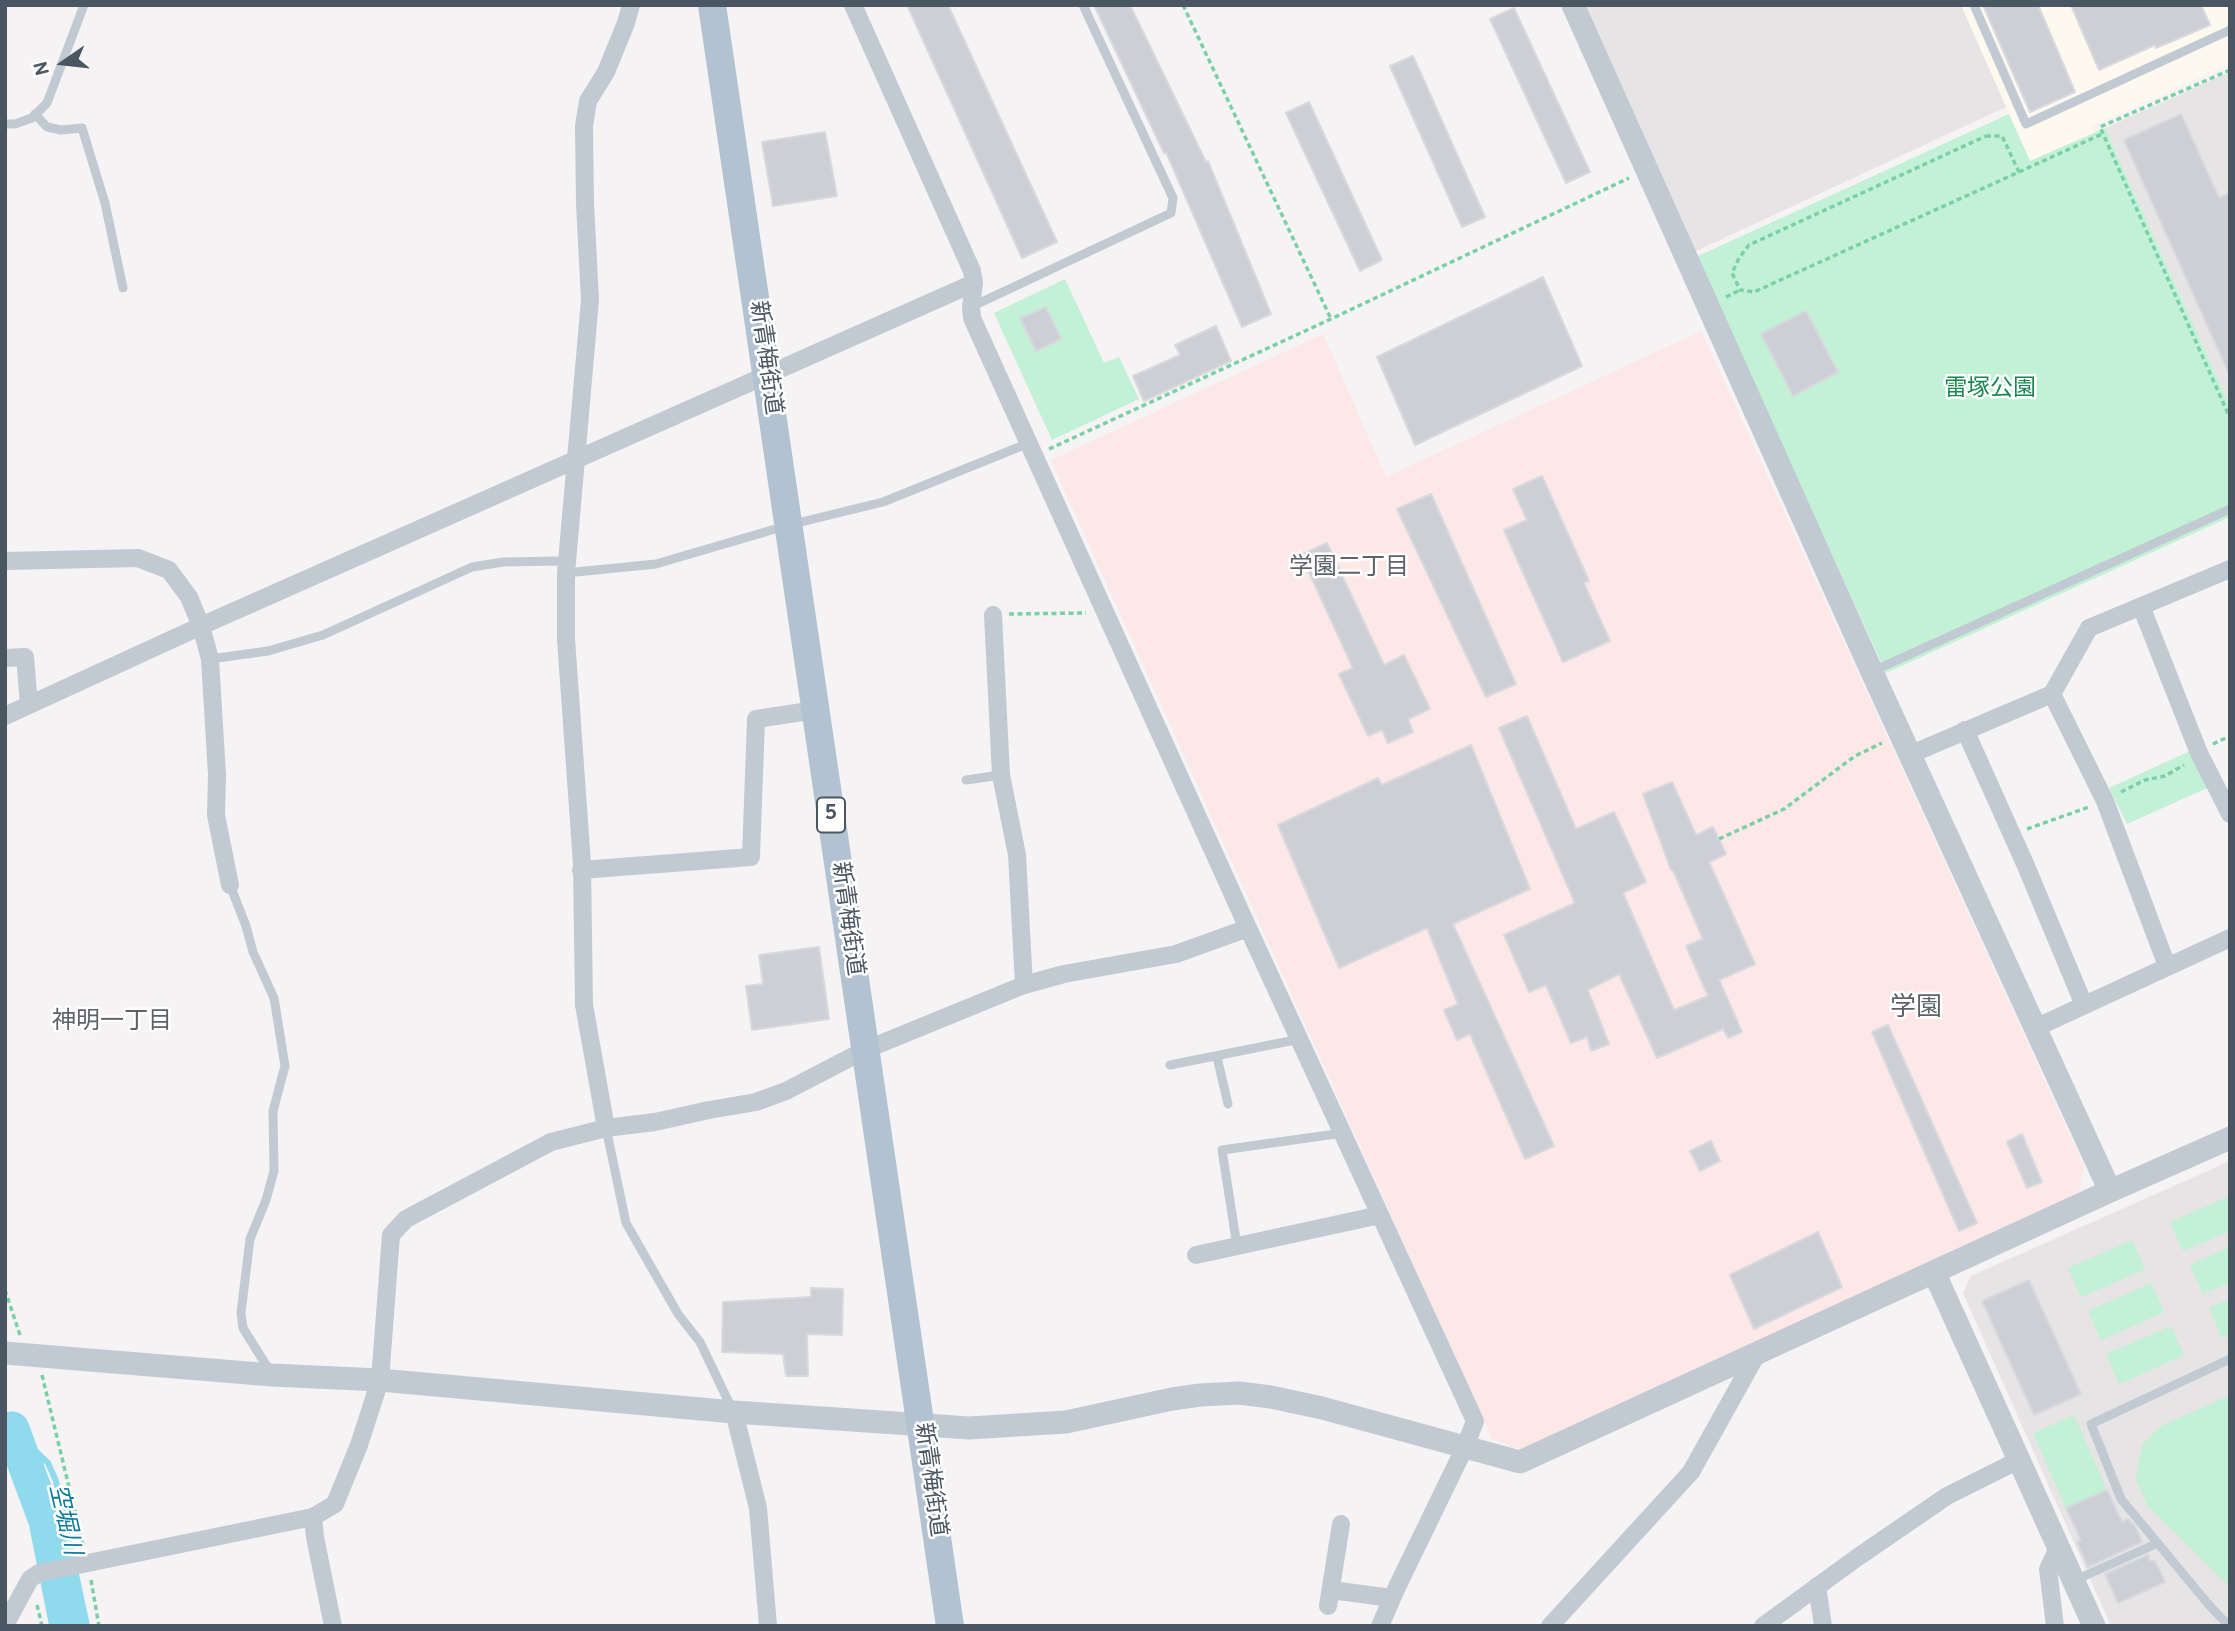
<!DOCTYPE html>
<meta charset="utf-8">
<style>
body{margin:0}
#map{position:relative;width:2235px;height:1631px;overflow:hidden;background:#f5f3f3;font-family:Overpass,sans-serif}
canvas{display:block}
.frame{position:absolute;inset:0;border:7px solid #4a5661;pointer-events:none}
.north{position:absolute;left:28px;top:28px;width:70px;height:70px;-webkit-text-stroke:5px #fff;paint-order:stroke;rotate:256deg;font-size:19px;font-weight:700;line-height:28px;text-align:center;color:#4a5661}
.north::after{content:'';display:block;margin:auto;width:24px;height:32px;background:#4a5661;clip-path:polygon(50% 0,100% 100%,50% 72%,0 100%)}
</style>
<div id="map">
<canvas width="2235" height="1631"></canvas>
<div class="frame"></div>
<div class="north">N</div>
</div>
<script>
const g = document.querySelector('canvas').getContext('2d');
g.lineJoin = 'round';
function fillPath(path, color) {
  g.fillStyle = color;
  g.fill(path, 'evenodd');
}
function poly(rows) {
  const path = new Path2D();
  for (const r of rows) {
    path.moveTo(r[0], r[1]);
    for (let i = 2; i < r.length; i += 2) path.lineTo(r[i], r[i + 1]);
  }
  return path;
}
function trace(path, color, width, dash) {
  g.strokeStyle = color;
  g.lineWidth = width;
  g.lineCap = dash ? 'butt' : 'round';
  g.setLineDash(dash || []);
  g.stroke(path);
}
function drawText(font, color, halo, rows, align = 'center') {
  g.font = font + ' Overpass,"Noto Sans JP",sans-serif';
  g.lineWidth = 5;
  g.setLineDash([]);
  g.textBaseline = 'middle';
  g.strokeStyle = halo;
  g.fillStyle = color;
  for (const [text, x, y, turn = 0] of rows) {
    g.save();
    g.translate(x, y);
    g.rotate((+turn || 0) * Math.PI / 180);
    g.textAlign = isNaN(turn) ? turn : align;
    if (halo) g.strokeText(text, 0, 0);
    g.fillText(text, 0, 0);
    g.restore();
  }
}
fillPath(poly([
 [1961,5,2230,5,2230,64,2092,126,2095,133,2030,162]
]), '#fdf9ef');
fillPath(poly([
 [1583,5,1961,5,2006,107,1694,252],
 [2230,72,2230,406,2105,128],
 [2230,1161,2230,1626,2111,1626,1963,1293,1971,1276]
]), '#e6e4e5');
fillPath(poly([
 [1701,331,2084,1166,2078,1195,1522,1450,1492,1439,1051,460,1323,334,1386,477]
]), '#fce8e6');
fillPath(poly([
 [2009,114,2030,161,2105,128,2230,406,2230,517,1886,673,1696,257],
 [1065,279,1104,363,1119,357,1139,399,1052,440,994,313],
 [2190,751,2207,788,2127,824,2109,788],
 [2230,1196,2230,1231,2183,1251,2170,1222],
 [2132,1240,2145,1269,2081,1297,2068,1268],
 [2230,1247,2230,1282,2203,1294,2190,1265],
 [2151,1283,2164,1312,2101,1340,2088,1311],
 [2230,1299,2230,1334,2222,1338,2209,1308],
 [2171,1326,2184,1355,2119,1384,2106,1354],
 [2230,1395,2230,1587,2148,1506,2136,1480,2142,1445,2161,1426],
 [2074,1415,2107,1490,2066,1508,2033,1433]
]), '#c3f1d5');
trace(poly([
 [5,1422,48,1463,56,1481,87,1626]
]), '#90daee', 6);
trace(poly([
 [12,1429,46,1521,67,1626]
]), '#90daee', 35);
const building = poly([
 [907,5,948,5,1057,242,1022,258,907,5],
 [1094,5,1130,5,1206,162,1208,161,1271,314,1242,327,1166,152,1164,153,1094,5],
 [1983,5,2038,5,2075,92,2030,112,1983,5],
 [2071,5,2201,5,2210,25,2156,48,2155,45,2099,70,2071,5],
 [1514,8,1590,172,1566,183,1490,19,1514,8],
 [1413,56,1485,217,1462,227,1390,66,1413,56],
 [1309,102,1382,260,1360,271,1286,113,1309,102],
 [2181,114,2219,198,2230,193,2230,376,2124,140,2181,114],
 [825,132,837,196,773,206,762,142,825,132],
 [1543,277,1582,366,1415,445,1377,357,1543,277],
 [1046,307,1061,339,1036,351,1020,318,1046,307],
 [1806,311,1838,372,1793,396,1761,334,1806,311],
 [1216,326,1231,361,1144,401,1133,376,1180,355,1175,345,1216,326],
 [1542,476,1589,581,1584,583,1610,641,1563,662,1504,530,1527,520,1513,489,1542,476],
 [1431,494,1516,684,1486,697,1397,509,1431,494],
 [1327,543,1384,665,1404,655,1430,709,1408,719,1413,732,1388,743,1382,730,1368,736,1339,674,1353,668,1301,555,1327,543],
 [1527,716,1576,829,1614,812,1646,882,1623,893,1674,1010,1708,996,1686,946,1703,939,1673,870,1671,870,1643,794,1672,782,1696,835,1713,827,1726,854,1709,862,1755,964,1719,980,1742,1032,1728,1038,1723,1029,1657,1058,1619,974,1588,990,1609,1044,1591,1051,1587,1037,1571,1043,1546,985,1529,992,1504,935,1575,903,1499,728,1527,716],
 [1471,745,1530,889,1453,924,1554,1146,1525,1159,1470,1034,1457,1040,1444,1010,1458,1004,1427,928,1339,968,1278,825,1378,778,1382,785,1471,745],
 [819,947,829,1019,752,1030,746,986,763,984,759,955,819,947],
 [1888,1025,1977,1223,1959,1231,1872,1032,1888,1025],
 [2022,1134,2042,1182,2027,1188,2007,1142,2022,1134],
 [1711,1141,1720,1161,1700,1171,1690,1151,1711,1141],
 [1818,1232,1842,1287,1754,1329,1730,1275,1818,1232],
 [2029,1280,2081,1394,2034,1415,1982,1301,2029,1280],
 [811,1288,843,1289,842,1335,807,1334,808,1376,786,1376,783,1354,722,1352,723,1302,811,1297,811,1288],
 [2107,1490,2122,1522,2128,1519,2135,1526,2142,1542,2088,1567,2077,1542,2081,1540,2066,1508,2107,1490],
 [2148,1555,2150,1561,2155,1561,2165,1582,2118,1603,2105,1574,2148,1555]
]);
fillPath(building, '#cdcfd5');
trace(building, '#d7d9de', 2);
trace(poly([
 [1183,5,1331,319],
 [2230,70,2100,127,2230,418],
 [1986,136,2002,136,2019,172,1754,292,1740,290,1732,273,1739,258,1749,245,1986,136],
 [2019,172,2102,134],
 [1726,297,1740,290],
 [1049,449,1331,319,1629,178],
 [1009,614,1086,613],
 [2213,744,2230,736],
 [2121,792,2145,780,2165,776,2184,765],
 [2027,829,2089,807],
 [1719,839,1784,809,1855,756,1882,743],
 [5,1290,20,1335],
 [42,1375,83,1545],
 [91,1580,99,1626],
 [37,1605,42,1626]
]), '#7ad0a6', 3.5, [5, 3.5]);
trace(poly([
 [1974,5,2026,124,2230,30],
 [35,114,47,127,61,130,82,128,105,203,123,288],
 [5,124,15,124,32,118,47,103,84,5],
 [971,307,1171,213,1173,198,1083,5],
 [210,659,268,651,323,635,472,567,503,562,561,561,566,573,656,564,789,525,883,502,1029,443],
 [1873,671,2230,509],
 [966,780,1001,775],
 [230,885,246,926,253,952,274,998,285,1066,273,1111,274,1171,266,1200,250,1239,241,1313,243,1328,271,1373],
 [1217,1057,1228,1104],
 [1170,1065,1300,1039],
 [606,1128,626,1223,678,1314,700,1342,733,1411],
 [1237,1246,1222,1150,1343,1133],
 [2073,1581,2158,1543],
 [2229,1626,2209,1605,2121,1499,2091,1424,2230,1359]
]), '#c1cad2', 9);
trace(poly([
 [853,5,972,271,974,283,971,307,972,318,1248,928,1475,1421,1465,1447,1397,1587,1380,1626],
 [5,561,138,558,169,570,189,597,201,626,210,659,217,775,216,815,230,885],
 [2141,606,2199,753,2230,814],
 [993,615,1001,775,1017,855,1024,985],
 [5,658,25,657,29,705],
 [2052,694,2105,801,2167,966],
 [5,716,201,626,974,283],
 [1965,730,2026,866,2084,1005],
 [1909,755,2052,694,2089,628,2230,569],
 [581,870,751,857,756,719,816,710],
 [2035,1028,2230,938],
 [606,1128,584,1005,582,864,566,639,566,573,590,300,585,203,584,126,588,101,606,72,626,23,631,5],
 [1196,1255,1380,1215],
 [734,1412,758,1508,768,1626],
 [313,1517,315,1537,333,1626],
 [1817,1586,1823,1626],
 [1331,1590,1392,1598],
 [1328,1606,1341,1524],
 [5,1625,30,1579,39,1573,313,1517,335,1504,359,1445,380,1380,391,1235,406,1219,551,1142,606,1128,655,1122,709,1110,756,1102,786,1091,865,1050,1024,985,1064,974,1176,954,1248,928],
 [1550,1626,1691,1472,1758,1352],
 [1763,1626,1858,1557,1947,1496,2019,1460],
 [2055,1626,2048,1569,2058,1548]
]), '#c1cad2', 18);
trace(poly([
 [1573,5,1872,672,2110,1191],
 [1934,1272,2094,1626],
 [5,1353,272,1375,380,1380,734,1412,969,1428,1066,1422,1172,1399,1200,1395,1239,1393,1271,1397,1322,1408,1520,1462,2110,1191,2230,1138]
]), '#c1cad2', 23);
trace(poly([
 [712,5,950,1626]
]), '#b3c2d1', 28);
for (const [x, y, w] of [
 [831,815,28]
]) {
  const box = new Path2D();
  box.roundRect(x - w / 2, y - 17.5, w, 35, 5);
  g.fillStyle = '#fff';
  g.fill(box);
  trace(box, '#4a5661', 2);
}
drawText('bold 21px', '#4a5661', null, [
 ["5",831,815]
]);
drawText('23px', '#4a5661', '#fff', [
 ["新青梅街道",764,358,82],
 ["新青梅街道",846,919,82],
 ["新青梅街道",929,1480,82]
]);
drawText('23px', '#17864f', '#fff', [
 ["雷塚公園",1990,390]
]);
drawText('24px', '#5f6368', '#fff', [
 ["学園二丁目",1349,569],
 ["神明一丁目",112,1023]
]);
drawText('italic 24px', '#0c7c9b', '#fff', [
 ["空堀川",63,1520,77]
]);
drawText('26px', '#5f6368', '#fff', [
 ["学園",1916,1010]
]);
</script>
